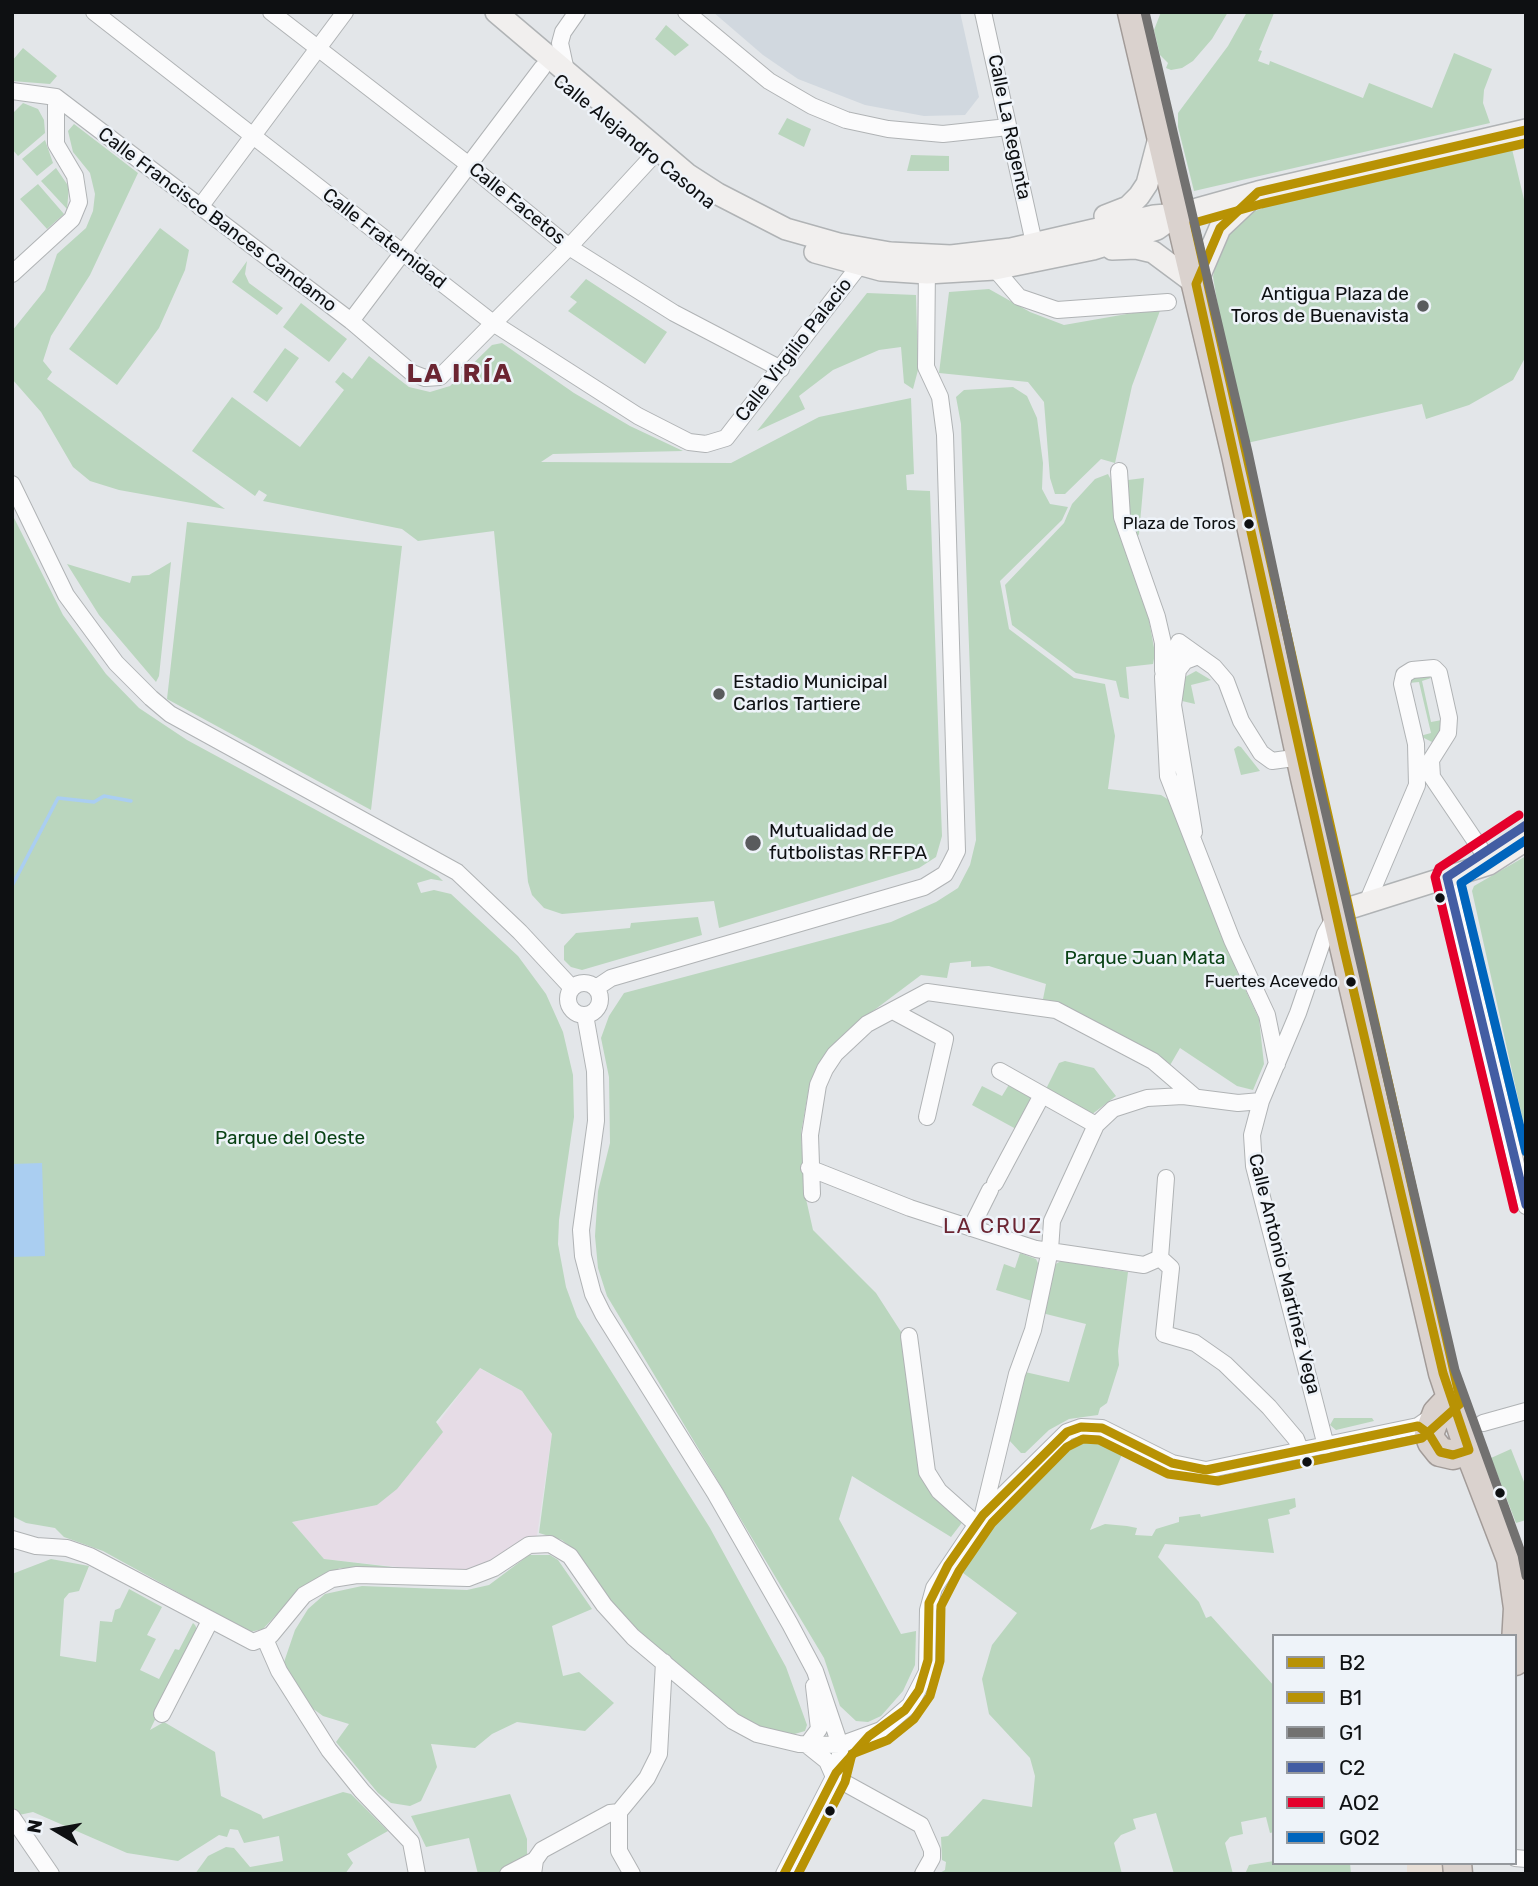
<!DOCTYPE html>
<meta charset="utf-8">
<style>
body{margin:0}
#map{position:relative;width:1538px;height:1886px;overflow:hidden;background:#e3e6e9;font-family:Rubik,sans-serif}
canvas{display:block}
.frame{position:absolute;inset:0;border:14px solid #0e1012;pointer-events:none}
.legend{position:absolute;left:1272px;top:1634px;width:245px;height:231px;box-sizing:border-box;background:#eef3f9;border:2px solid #94989d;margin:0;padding:9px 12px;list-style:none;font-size:21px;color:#0e1012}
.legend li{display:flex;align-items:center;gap:14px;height:35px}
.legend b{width:35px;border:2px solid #94989d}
.north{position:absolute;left:21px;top:1795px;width:70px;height:70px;-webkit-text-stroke:5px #eef3f9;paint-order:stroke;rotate:280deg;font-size:19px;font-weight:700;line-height:28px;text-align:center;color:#0e1012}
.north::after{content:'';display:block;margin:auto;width:24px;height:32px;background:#0e1012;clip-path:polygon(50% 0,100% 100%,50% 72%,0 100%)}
</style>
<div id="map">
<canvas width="1538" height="1886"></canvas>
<div class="frame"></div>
<ul class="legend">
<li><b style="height:9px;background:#b89204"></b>B2</li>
<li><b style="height:9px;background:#b89204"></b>B1</li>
<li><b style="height:9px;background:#727170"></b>G1</li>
<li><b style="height:9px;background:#435da3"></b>C2</li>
<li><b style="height:9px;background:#e4002b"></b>AO2</li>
<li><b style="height:9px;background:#0065bd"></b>GO2</li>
</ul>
<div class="north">N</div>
</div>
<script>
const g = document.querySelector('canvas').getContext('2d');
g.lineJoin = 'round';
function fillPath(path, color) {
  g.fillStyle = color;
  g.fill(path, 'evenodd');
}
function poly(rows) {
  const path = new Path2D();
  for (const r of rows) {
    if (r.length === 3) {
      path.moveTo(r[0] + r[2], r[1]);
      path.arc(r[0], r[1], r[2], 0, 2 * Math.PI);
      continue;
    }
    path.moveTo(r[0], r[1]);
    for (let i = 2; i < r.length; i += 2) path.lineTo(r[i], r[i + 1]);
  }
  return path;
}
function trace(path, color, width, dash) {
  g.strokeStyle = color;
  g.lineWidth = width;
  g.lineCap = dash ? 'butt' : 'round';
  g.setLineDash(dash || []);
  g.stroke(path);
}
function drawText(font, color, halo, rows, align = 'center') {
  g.font = font + ' Rubik,sans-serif';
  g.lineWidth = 5;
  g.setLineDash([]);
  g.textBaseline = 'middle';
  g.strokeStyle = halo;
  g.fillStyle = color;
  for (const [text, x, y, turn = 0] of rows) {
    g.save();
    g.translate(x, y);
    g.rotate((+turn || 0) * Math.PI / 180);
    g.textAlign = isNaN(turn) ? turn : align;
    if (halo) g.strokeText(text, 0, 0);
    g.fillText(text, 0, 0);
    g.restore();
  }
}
fillPath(poly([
 [479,1368,522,1391,552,1434,536,1542,487,1570,417,1569,324,1559,292,1522,377,1505]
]), '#e6dce6');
fillPath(poly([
 [1407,1863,1442,1863,1443,1874,1407,1874]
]), '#e7ded6');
fillPath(poly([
 [713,12,960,12,979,97,965,115,924,116,865,105,798,79,763,55]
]), '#d1d8df');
fillPath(poly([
 [1161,12,1228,12,1212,39,1193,61,1182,68,1171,70,1166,68,1168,63,1160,55,1154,30],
 [1247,12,1274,13,1259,50,1262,51,1258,61,1269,65,1270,61,1363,98,1369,83,1432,108,1454,53,1492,69,1484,90,1483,103,1490,123,1194,191,1178,127,1178,113,1228,46],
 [666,25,689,45,675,56,655,39],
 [23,48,57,76,50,84,12,81,12,61],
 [23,103,38,109,44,120,45,133,18,156,12,149,12,114],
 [787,118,811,129,804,147,778,134],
 [74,124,138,173,90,275,51,336,43,361,52,372,47,379,225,509,119,490,90,481,73,467,41,412,12,379,12,331,45,290,57,254,86,228,93,211,95,194,90,173,73,152,68,131],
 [45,140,53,163,37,176,22,159],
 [1512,149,1526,208,1526,356,1513,380,1469,405,1426,419,1422,404,1247,443,1223,336,1213,277,1217,256,1227,233,1251,213,1278,201],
 [911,155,949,156,949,171,907,171],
 [56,168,69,187,67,209,41,181],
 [38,184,64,214,47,229,20,199],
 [160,228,189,250,185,270,159,328,117,385,69,349],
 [247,261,245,274,249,283,283,308,277,315,232,282],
 [586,279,667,332,645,364,568,311,577,302,570,297],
 [989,289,1030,312,1064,325,1161,308,1132,386,1115,463,1101,459,1065,494,1055,494,1050,478,1044,402,1028,382,939,373,949,292],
 [867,293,916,295,918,370,913,389,904,383,901,347,879,350,833,370,799,396,805,409,757,431],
 [301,303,347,339,329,362,283,327],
 [502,343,574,393,630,426,683,451,553,454,541,462,731,463,819,417,911,398,914,474,906,475,907,490,930,491,941,810,942,836,936,857,919,868,719,928,714,901,562,914,544,908,532,895,528,882,494,531,418,541,402,529,263,501,267,495,259,490,255,496,192,451,232,397,300,447,344,390,335,382,343,372,352,379,369,356,409,387,430,392,450,386,492,345],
 [285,348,299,358,267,402,253,392],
 [1013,387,1027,396,1037,418,1043,463,1042,489,1050,504,1068,507,1062,520,1000,581,1009,629,1074,678,1105,684,1115,736,1108,789,1161,795,1177,805,1237,972,1259,1019,1264,1064,1253,1090,1237,1086,1180,1048,1169,1067,1042,1004,1046,984,989,966,971,967,971,961,950,963,947,978,921,975,849,1029,824,1055,809,1087,801,1133,804,1190,813,1230,876,1293,905,1338,920,1450,964,1520,951,1537,852,1476,839,1519,901,1634,916,1631,915,1665,903,1691,881,1716,868,1722,856,1721,840,1706,824,1658,607,1296,598,1268,595,1236,598,1191,610,1143,609,1077,601,1038,609,1016,624,993,891,922,936,902,958,888,970,865,976,840,961,424,956,397,964,390],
 [1108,474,1112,482,1144,478,1139,534,1127,556,1145,599,1155,653,1153,664,1126,667,1129,699,1120,697,1116,681,1076,673,1012,625,1005,585,1064,523,1072,504,1095,479],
 [12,514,63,615,106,674,139,708,187,740,438,876,443,881,431,879,417,883,421,893,434,890,451,894,518,956,546,994,563,1032,573,1075,574,1117,559,1220,558,1244,566,1287,577,1317,710,1528,786,1667,807,1725,805,1731,791,1735,758,1727,738,1716,620,1616,575,1551,562,1540,539,1533,552,1434,522,1391,480,1368,436,1422,443,1432,397,1489,377,1505,292,1522,324,1559,418,1570,417,1573,340,1568,302,1587,263,1629,250,1632,103,1551,64,1537,55,1528,26,1523,12,1516],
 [187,522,402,546,371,810,167,699],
 [171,562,159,676,156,682,99,615,67,564,130,583,132,576,149,575],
 [1196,671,1211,680,1191,685,1195,704,1182,701,1185,677],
 [1415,675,1428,675,1431,678,1422,681,1431,722,1442,720,1441,733,1432,742,1420,736,1431,733,1419,682,1409,683],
 [1238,746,1241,747,1260,771,1241,775,1234,749],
 [1526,856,1526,1134,1472,891,1474,886],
 [698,917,702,935,582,970,571,967,564,960,564,946,576,933,630,928,631,923],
 [1065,1061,1094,1068,1116,1096,1091,1115,1045,1091,1059,1063],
 [1010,1083,1033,1097,1016,1129,972,1105,982,1086,1002,1096],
 [1020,1253,1036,1259,1040,1267,1035,1302,996,1290,1004,1264,1015,1268],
 [1061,1261,1128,1272,1118,1351,1119,1365,1107,1403,1100,1408,1098,1415,1069,1419,1049,1430,1025,1453,1021,1453,1008,1439,1025,1372,1069,1382,1086,1324,1042,1313,1054,1265],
 [1334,1418,1372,1418,1374,1421,1336,1430,1330,1425],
 [1091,1438,1123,1452,1090,1530,1105,1524,1127,1526,1137,1528,1135,1535,1152,1536,1156,1529,1179,1522,1179,1517,1200,1514,1201,1517,1295,1498,1296,1507,1289,1510,1290,1514,1268,1519,1274,1553,1165,1544,1158,1557,1199,1602,1206,1618,1211,1616,1274,1686,1274,1832,1270,1833,1266,1817,1241,1822,1243,1834,1230,1837,1225,1843,1233,1874,1174,1874,1156,1813,1133,1819,1136,1829,1121,1835,1114,1843,1122,1874,938,1874,945,1870,946,1862,942,1860,941,1837,948,1836,983,1799,1032,1807,1035,1776,1030,1758,989,1714,982,1679,992,1645,1017,1613,959,1570,991,1523,1064,1449],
 [1511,1449,1526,1487,1526,1520,1516,1523,1491,1458],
 [529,1555,550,1555,558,1560,592,1609,552,1626,563,1676,579,1672,614,1703,585,1731,517,1722,492,1734,475,1748,431,1744,437,1767,421,1801,410,1806,391,1803,378,1793,336,1742,349,1724,323,1716,312,1708,283,1665,295,1630,308,1609,325,1594,362,1586,467,1590,489,1585],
 [51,1559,89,1566,79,1591,69,1593,64,1599,60,1656,96,1662,100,1621,112,1622,115,1610,120,1608,129,1589,162,1607,147,1635,156,1639,140,1670,159,1679,175,1649,179,1650,193,1623,195,1625,198,1631,150,1730,164,1722,215,1752,221,1796,261,1815,263,1819,343,1792,351,1794,388,1831,347,1854,353,1863,345,1874,195,1874,208,1856,226,1847,234,1848,250,1867,283,1861,279,1836,244,1843,238,1830,230,1829,227,1837,219,1835,178,1861,127,1853,33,1812,19,1815,12,1805,12,1574],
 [510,1794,527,1839,527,1855,524,1861,498,1874,478,1874,469,1838,426,1847,411,1816],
 [1274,1861,1350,1863,1351,1874,1245,1874,1249,1865]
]), '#bad6be');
fillPath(poly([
 [42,1163,45,1256,12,1257,12,1164]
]), '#aacef1');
trace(poly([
 [12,886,58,798,94,802,104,796,131,801]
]), '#aacef1', 3.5);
const street = poly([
 [94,12,493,323,638,416,689,442,706,444,726,438,859,266],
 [271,12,469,165,569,247,674,313,781,369],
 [686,12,769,81,812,106,846,120,888,129,943,134,1008,127],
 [983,12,1034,243],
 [566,71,560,43,563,32,577,12],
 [12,91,56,97,351,321,412,373,425,378,440,377,569,247,650,159],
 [200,207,345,12],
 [995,269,1019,297,1057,310,1168,302],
 [12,274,72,219,79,202,75,176,56,144,56,97],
 [351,321,542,68],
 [1119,471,1122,517,1157,617,1163,643,1163,671],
 [12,484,66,595,116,663,151,698,170,714,457,872,520,932,572,988],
 [1194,832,1173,705,1178,670,1185,661,1198,656],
 [1447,877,1526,1206],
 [1366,905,1417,785,1416,744,1402,684,1404,675,1412,670,1434,668,1439,673,1449,718,1448,733,1431,760,1432,777,1482,851],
 [584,999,16],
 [596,988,611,978,924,887,945,874,951,863,957,851,945,435,940,397,926,367,927,265],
 [893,1011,945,1039,927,1117],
 [585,1015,595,1071,596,1121,581,1230,583,1256,593,1294,603,1314,715,1493,790,1624,815,1671,840,1745,840,1762,834,1777,784,1874],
 [1277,1064,1267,1015,1232,940,1168,776,1163,677,1179,642,1214,667,1226,681,1241,721,1261,753,1272,761,1301,757],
 [1000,1071,1096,1125],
 [1261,1101,1252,1135,1254,1166,1326,1446],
 [809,1168,910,1208,1036,1249,1144,1265,1160,1258,1166,1178],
 [995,1183,1042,1095],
 [812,1194,810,1135,818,1085,825,1069,835,1054,867,1024,927,992,1056,1010,1153,1061,1195,1097],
 [971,1228,990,1190],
 [1160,1258,1171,1268,1164,1334,1195,1343,1225,1364,1269,1407,1296,1439,1301,1452],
 [909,1336,927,1472,939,1491,976,1524],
 [1483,1423,1526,1411],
 [983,1514,1017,1374,1033,1330,1050,1250,1052,1221,1096,1125,1113,1109,1147,1098,1183,1096,1238,1103,1261,1101,1298,1013,1325,934,1336,915],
 [12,1539,36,1546,67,1548,90,1556,253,1642,271,1635,304,1595,332,1579,357,1575,468,1578,494,1568,529,1545,550,1544,570,1556,604,1605,633,1637,733,1721,757,1734,799,1744,840,1745,881,1730,910,1705,927,1672,928,1610,934,1588,983,1515,1067,1432,1081,1427,1102,1428,1172,1463,1206,1470,1418,1426,1434,1415],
 [265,1639,279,1671,329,1750,362,1791,411,1842,417,1874],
 [162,1714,210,1621],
 [807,1745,819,1729,814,1686],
 [807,1745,827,1761,834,1777],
 [834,1777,921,1825,932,1850,932,1858,923,1874],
 [12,1817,51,1874],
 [1515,1858,1526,1859],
 [508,1874,535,1860],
 [533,1874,535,1860,542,1850,610,1813,619,1812],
 [632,1874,619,1851,619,1812,647,1778,659,1754,664,1662]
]);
const secondary = poly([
 [496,12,687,174,718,194,786,229,839,244,890,253,951,256,1011,249,1154,216,1179,214,1258,192,1526,130],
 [1105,216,1128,207,1139,196,1147,184,1159,138],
 [1112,249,1136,248,1153,252,1196,284,1220,228,1256,194],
 [815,252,881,270,927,273,995,269,1093,249,1157,229,1171,219],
 [1337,912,1489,864,1526,840]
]);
const highway = poly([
 [1132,12,1236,455,1305,778,1443,1373,1469,1450,1511,1559,1518,1608,1515,1661],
 [1450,1399,1437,1413,1429,1434,1432,1442,1440,1452,1453,1455,1469,1450],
 [1457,1863,1458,1874]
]);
trace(street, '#b0b3b5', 18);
trace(secondary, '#b0b3b5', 24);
trace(highway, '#a29b98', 31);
trace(street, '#fbfbfc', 16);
trace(secondary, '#f1efee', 21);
trace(highway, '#dad2ce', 28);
trace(poly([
 [784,1874,836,1773,869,1736,905,1710,919,1690,928,1660,929,1603,948,1565,983,1515,1067,1432,1081,1427,1102,1428,1172,1463,1206,1470,1418,1426,1429,1434,1440,1452,1453,1455,1469,1450,1443,1373,1344,950,1196,284,1220,228,1258,192,1526,130]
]), '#b89204', 9);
trace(poly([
 [798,1874,845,1782,852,1754,888,1740,914,1719,930,1696,940,1661,941,1606,959,1571,992,1523,1067,1447,1083,1439,1099,1440,1168,1474,1218,1481,1422,1438,1461,1403,1194,223,1261,204,1526,143]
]), '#b89204', 9);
trace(poly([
 [1145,12,1248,452,1317,775,1455,1370,1522,1555,1526,1576]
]), '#727170', 9);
trace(poly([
 [1526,825,1447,877,1526,1205]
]), '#435da3', 9);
trace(poly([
 [1514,1209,1435,877,1439,868,1519,815]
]), '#e4002b', 9);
trace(poly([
 [1526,840,1461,883,1526,1152]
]), '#0065bd', 9);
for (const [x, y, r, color] of [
 [1423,306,7,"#595b5d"],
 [1249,524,6,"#0e1012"],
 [719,694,7,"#595b5d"],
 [753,843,9,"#595b5d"],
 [1440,898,6,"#0e1012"],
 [1351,982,6,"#0e1012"],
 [1307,1462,6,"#0e1012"],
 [1500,1493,6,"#0e1012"],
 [830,1811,6,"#0e1012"]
]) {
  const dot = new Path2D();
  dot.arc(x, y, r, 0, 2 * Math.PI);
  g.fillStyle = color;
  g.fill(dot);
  trace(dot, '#eef3f9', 2.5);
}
drawText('17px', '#0e1012', '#eef3f9', [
 ["Plaza de Toros",1236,524],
 ["Fuertes Acevedo",1338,982]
], 'right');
drawText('19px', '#0e1012', '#eef3f9', [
 ["Calle La Regenta",1009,127,78],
 ["Calle Alejandro Casona",634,142,39],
 ["Calle Facetos",517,204,39],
 ["Calle Francisco Bances Candamo",217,220,37],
 ["Calle Fraternidad",384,239,38],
 ["Calle Virgilio Palacio",794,350,-52],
 ["Calle Antonio Martínez Vega",1284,1274,76]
]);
drawText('19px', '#0e1012', '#eef3f9', [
 ["Antigua Plaza de",1409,295,"right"],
 ["Toros de Buenavista",1409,317,"right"],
 ["Estadio Municipal",733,683],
 ["Carlos Tartiere",733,705],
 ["Mutualidad de",769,832],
 ["futbolistas RFFPA",769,854]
], 'left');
drawText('19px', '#094214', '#eef3f9', [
 ["Parque Juan Mata",1145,959],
 ["Parque del Oeste",290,1139]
]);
g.letterSpacing = '2px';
drawText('21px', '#6b2532', '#eef3f9', [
 ["LA CRUZ",993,1227]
]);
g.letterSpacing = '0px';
g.letterSpacing = '2px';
drawText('bold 26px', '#6b2532', '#eef3f9', [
 ["LA IRÍA",460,374]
]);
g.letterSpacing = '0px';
</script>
